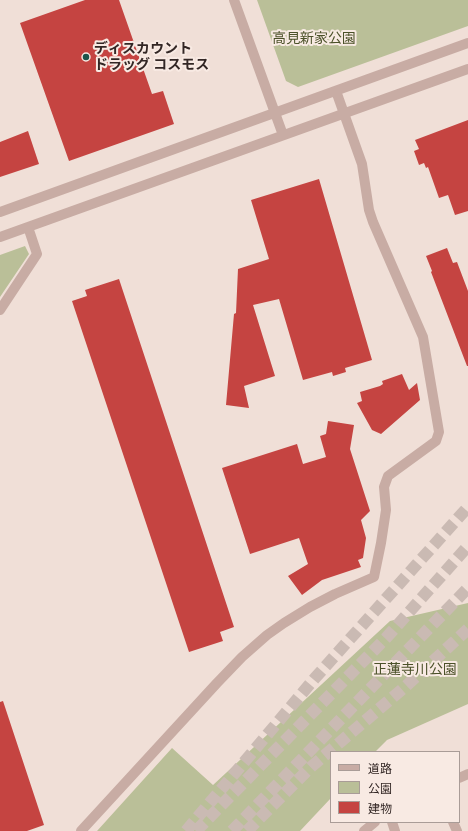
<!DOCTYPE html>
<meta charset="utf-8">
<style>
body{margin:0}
#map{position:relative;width:468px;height:831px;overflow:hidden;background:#f0dfd7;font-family:"Public Sans","Noto Sans JP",sans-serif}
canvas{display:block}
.legend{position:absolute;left:330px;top:751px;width:130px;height:72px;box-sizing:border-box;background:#f8eae3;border:1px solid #a99c97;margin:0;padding:5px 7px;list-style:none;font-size:12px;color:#332725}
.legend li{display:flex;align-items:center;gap:8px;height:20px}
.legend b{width:20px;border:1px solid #a99c97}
</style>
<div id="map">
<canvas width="468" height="831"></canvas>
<ul class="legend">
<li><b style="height:5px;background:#c8aca4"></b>道路</li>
<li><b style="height:11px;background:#babf98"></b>公園</li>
<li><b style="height:11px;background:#c54441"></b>建物</li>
</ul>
</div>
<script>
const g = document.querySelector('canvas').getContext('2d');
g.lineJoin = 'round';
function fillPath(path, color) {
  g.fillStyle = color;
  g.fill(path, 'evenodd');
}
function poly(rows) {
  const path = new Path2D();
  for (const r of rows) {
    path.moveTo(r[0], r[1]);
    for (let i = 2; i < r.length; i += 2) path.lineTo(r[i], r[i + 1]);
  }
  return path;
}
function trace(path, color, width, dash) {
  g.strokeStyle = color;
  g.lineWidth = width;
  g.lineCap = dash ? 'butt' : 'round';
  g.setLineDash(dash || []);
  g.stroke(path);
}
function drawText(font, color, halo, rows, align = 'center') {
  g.font = font + ' "Public Sans","Noto Sans JP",sans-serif';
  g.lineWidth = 4;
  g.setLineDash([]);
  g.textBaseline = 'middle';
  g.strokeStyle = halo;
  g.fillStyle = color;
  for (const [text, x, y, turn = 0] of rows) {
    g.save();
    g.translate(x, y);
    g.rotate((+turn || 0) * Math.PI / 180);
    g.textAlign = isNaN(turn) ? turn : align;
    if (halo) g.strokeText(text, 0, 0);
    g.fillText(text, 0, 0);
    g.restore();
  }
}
fillPath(poly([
 [257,0,468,0,468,26,298,87,286,81],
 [25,246,29,254,0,297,0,255],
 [468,603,468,704,387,740,375,752,331,752,331,798,300,831,97,831,172,748,213,785,390,621]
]), '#babf98');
fillPath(poly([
 [85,0,119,0,152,94,163,91,174,124,69,161,20,23],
 [468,120,468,211,455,215,448,195,439,198,428,167,426,168,424,163,419,165,414,151,419,149,415,140],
 [28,131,39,164,0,177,0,142],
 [319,179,372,360,345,368,346,372,333,376,332,372,303,380,279,299,253,305,275,376,244,386,249,408,226,405,234,314,236,313,238,269,269,259,251,200],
 [447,248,453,263,457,262,468,291,468,366,467,366,431,272,432,271,426,256],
 [119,279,234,627,220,632,223,641,189,652,72,301,87,296,85,290],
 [402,374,409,390,417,383,420,400,381,434,372,430,357,403,362,401,360,392,380,386,383,384,382,381],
 [328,421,354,425,350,449,370,511,361,520,366,538,363,558,358,560,361,567,322,580,302,595,288,576,308,564,299,538,250,554,222,468,297,444,303,464,326,457,320,436,326,434],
 [3,701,44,825,27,831,0,831,0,702]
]), '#c54441');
trace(poly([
 [186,831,315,678,468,507],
 [196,831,386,638,468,546],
 [232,831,468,588],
 [247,831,311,767,406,686,468,629]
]), '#cabab3', 12, [12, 6]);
trace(poly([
 [234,0,283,135],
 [0,212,468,43],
 [0,237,468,69],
 [0,310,37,254,28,227],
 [459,778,468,774],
 [392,822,395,831],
 [453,822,457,831],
 [81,831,217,683,242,657,267,635,284,623,310,607,335,594,374,577,381,543,386,510,384,487,388,476,436,441,439,432,423,337,373,222,369,210,362,164,336,91],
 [364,831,375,822]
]), '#c8aca4', 10);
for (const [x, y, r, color] of [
 [86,57,4,"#1c544b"]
]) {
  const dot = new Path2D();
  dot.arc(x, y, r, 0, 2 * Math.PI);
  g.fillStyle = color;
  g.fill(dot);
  trace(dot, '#f8eae3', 1.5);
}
drawText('14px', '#4b5129', '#f8eae3', [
 ["高見新家公園",314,39],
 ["正蓮寺川公園",415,670]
]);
drawText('bold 14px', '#332725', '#f8eae3', [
 ["ディスカウント",94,49],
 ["ドラッグ コスモス",94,65]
], 'left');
</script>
